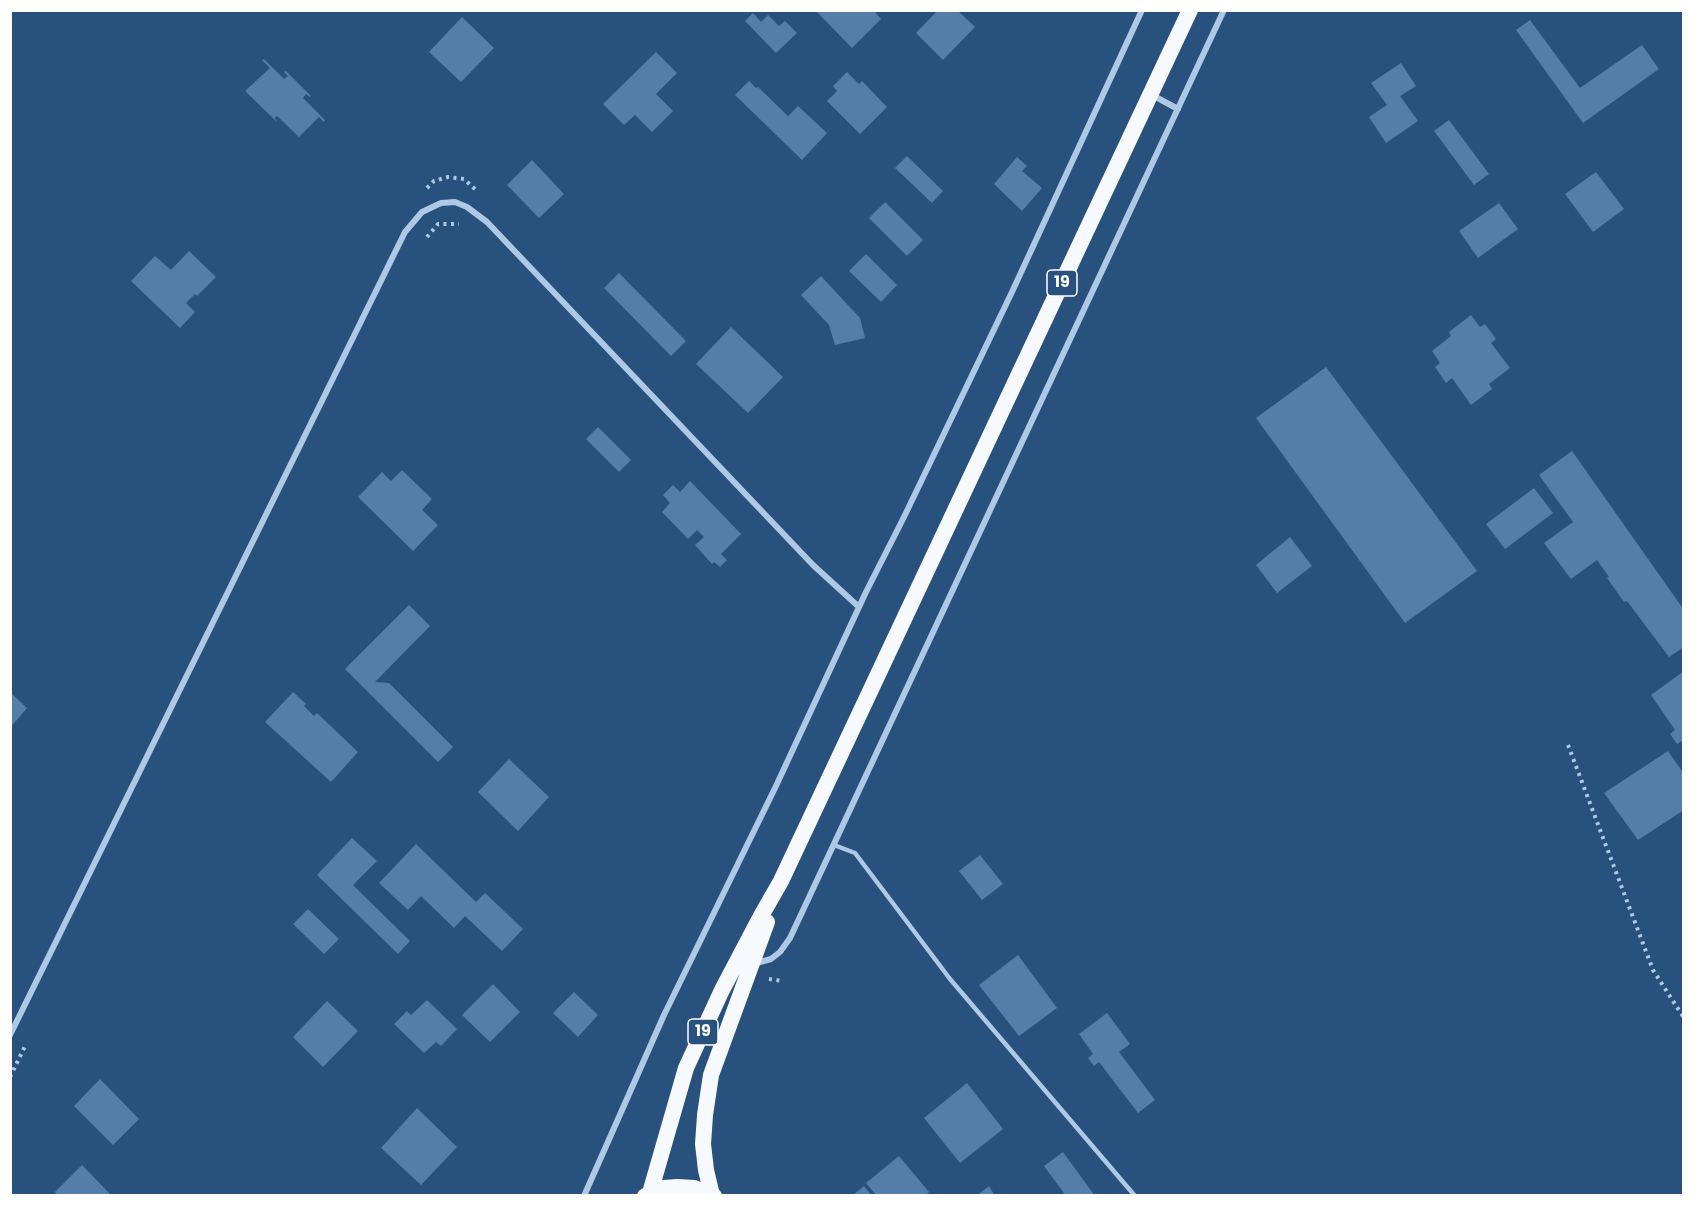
<!DOCTYPE html>
<style>
body{margin:0}
#map{position:relative;width:1694px;height:1206px;overflow:hidden;background:#28517e;font-family:Poppins,sans-serif}
canvas{display:block}
.frame{position:absolute;inset:0;border:12px solid #fff;pointer-events:none}
</style>
<div id="map">
<canvas width="1694" height="1206"></canvas>
<div class="frame"></div>
</div>
<script>
const g = document.querySelector('canvas').getContext('2d');
g.lineJoin = 'round';
function fillPath(path, color) {
  g.fillStyle = color;
  g.fill(path, 'evenodd');
}
function poly(rows) {
  const path = new Path2D();
  for (const r of rows) {
    path.moveTo(r[0], r[1]);
    for (let i = 2; i < r.length; i += 2) path.lineTo(r[i], r[i + 1]);
  }
  return path;
}
function trace(path, color, width, dash) {
  g.strokeStyle = color;
  g.lineWidth = width;
  g.lineCap = dash ? 'butt' : 'round';
  g.setLineDash(dash || []);
  g.stroke(path);
}
function drawText(font, color, halo, rows, align = 'center') {
  g.font = font + ' Poppins,sans-serif';
  g.lineWidth = 6;
  g.setLineDash([]);
  g.textBaseline = 'middle';
  g.strokeStyle = halo;
  g.fillStyle = color;
  for (const [text, x, y, turn = 0] of rows) {
    g.save();
    g.translate(x, y);
    g.rotate((+turn || 0) * Math.PI / 180);
    g.textAlign = isNaN(turn) ? turn : align;
    if (halo) g.strokeText(text, 0, 0);
    g.fillText(text, 0, 0);
    g.restore();
  }
}
fillPath(poly([
 [815,10,873,10,881,19,852,48],
 [938,10,957,10,975,27,943,60,916,33],
 [753,13,761,22,768,15,779,26,785,21,797,33,776,53,745,21],
 [462,17,494,48,461,82,429,52],
 [1530,20,1580,88,1642,45,1659,69,1583,123,1516,30],
 [656,52,677,73,656,94,673,111,652,132,635,115,624,125,603,104],
 [264,59,284,79,288,76,284,72,286,71,311,96,310,97,306,94,303,98,325,120,324,122,319,117,299,137,277,116,275,118,277,122,245,91,270,68,262,60],
 [1401,63,1416,86,1400,96,1418,121,1386,143,1369,117,1387,105,1371,83],
 [847,72,859,84,862,81,887,107,860,134,827,101,837,91,833,86],
 [749,81,756,88,758,87,788,116,798,106,827,133,802,160,735,95],
 [1449,120,1489,174,1474,185,1434,131],
 [907,156,943,191,932,203,895,168],
 [1017,157,1027,166,1022,171,1042,188,1022,211,994,184],
 [532,160,564,194,539,218,507,185],
 [1596,172,1624,209,1593,232,1565,194],
 [885,202,923,240,907,256,869,218],
 [1499,203,1518,229,1478,258,1459,231],
 [189,251,216,277,197,296,195,294,186,303,195,312,180,328,131,281,155,256,171,270],
 [866,254,897,285,881,302,849,271],
 [619,273,686,341,671,356,604,288],
 [821,276,860,318,865,338,835,345,829,325,801,295],
 [1471,315,1480,327,1485,324,1496,339,1491,343,1510,368,1489,384,1492,389,1471,405,1452,378,1446,383,1435,367,1440,363,1432,351,1451,336,1449,332],
 [731,327,783,377,748,413,696,364],
 [1326,367,1477,571,1405,623,1256,418],
 [598,427,631,460,619,472,586,439],
 [1572,451,1684,610,1684,647,1669,657,1627,601,1624,602,1607,578,1609,577,1597,560,1571,579,1544,543,1573,522,1539,475],
 [402,470,432,499,422,510,438,525,413,551,358,497,382,472,391,481],
 [690,481,741,534,721,554,727,560,720,567,714,562,712,564,695,545,704,537,697,530,688,539,662,512,670,503,663,495,673,485,680,492],
 [1534,488,1553,513,1505,549,1486,524],
 [1290,537,1312,566,1277,593,1256,565],
 [409,605,430,626,375,682,389,683,453,747,438,762,345,669],
 [1684,671,1684,743,1682,741,1677,744,1670,734,1675,730,1651,695],
 [10,692,27,708,10,728],
 [293,692,306,704,304,706,314,716,317,713,358,752,331,782,265,722],
 [1668,751,1684,774,1684,810,1638,840,1604,793],
 [509,759,549,797,518,831,478,792],
 [352,838,377,861,353,885,410,941,398,954,317,875],
 [416,844,476,902,485,893,523,929,502,951,465,916,454,928,421,896,408,910,379,883],
 [980,855,1003,884,982,900,959,871],
 [308,909,339,939,324,954,293,924],
 [1018,955,1057,1008,1019,1036,979,985],
 [493,984,520,1012,490,1042,462,1015],
 [574,992,598,1015,578,1037,553,1013],
 [427,1000,457,1029,441,1046,436,1042,424,1053,394,1024,407,1011,411,1015],
 [327,1001,358,1031,323,1067,293,1037],
 [1107,1013,1130,1044,1119,1052,1155,1100,1138,1113,1099,1062,1094,1066,1088,1058,1093,1054,1079,1034],
 [100,1079,139,1119,113,1145,74,1106],
 [967,1083,1003,1129,960,1163,924,1118],
 [417,1108,457,1147,421,1185,381,1148],
 [1063,1152,1095,1196,1066,1196,1044,1166],
 [899,1156,929,1192,925,1196,877,1196,866,1183],
 [82,1165,112,1196,58,1196,55,1192],
 [864,1186,872,1196,852,1196],
 [989,1186,995,1196,976,1196]
]), '#547da9');
trace(poly([
 [427,188,434,181,448,177,464,179,477,191],
 [427,237,438,224,459,224],
 [1568,745,1653,970,1684,1018],
 [769,979,782,981],
 [10,1077,26,1044]
]), '#aec9e5', 4, [3, 4.5]);
trace(poly([
 [834,845,855,853,950,979,1135,1196]
]), '#aec9e5', 4.5);
trace(poly([
 [1152,95,1178,109],
 [753,964,771,959,780,952,790,938,1224,10],
 [10,1035,405,232,422,212,441,203,455,202,467,207,487,222,813,565,859,607],
 [584,1196,664,1015,776,786,866,592,904,517,1012,292,1142,10]
]), '#aec9e5', 6);
trace(poly([
 [650,1193,686,1068,722,990,761,916,781,881,1190,10],
 [712,1195,706,1170,703,1144,705,1115,711,1075,767,922],
 [645,1196,664,1188,678,1187,694,1188,714,1196]
]), '#f6fafe', 16);
for (const [x, y, w] of [
 [1062,283,30],
 [703,1032,30]
]) {
  const box = new Path2D();
  box.roundRect(x - w / 2, y - 13, w, 26, 4.5);
  g.fillStyle = '#28517e';
  g.fill(box);
  trace(box, '#fff', 1.5);
}
drawText('bold 16px', '#fff', null, [
 ["19",1062,283],
 ["19",703,1032]
]);
</script>
